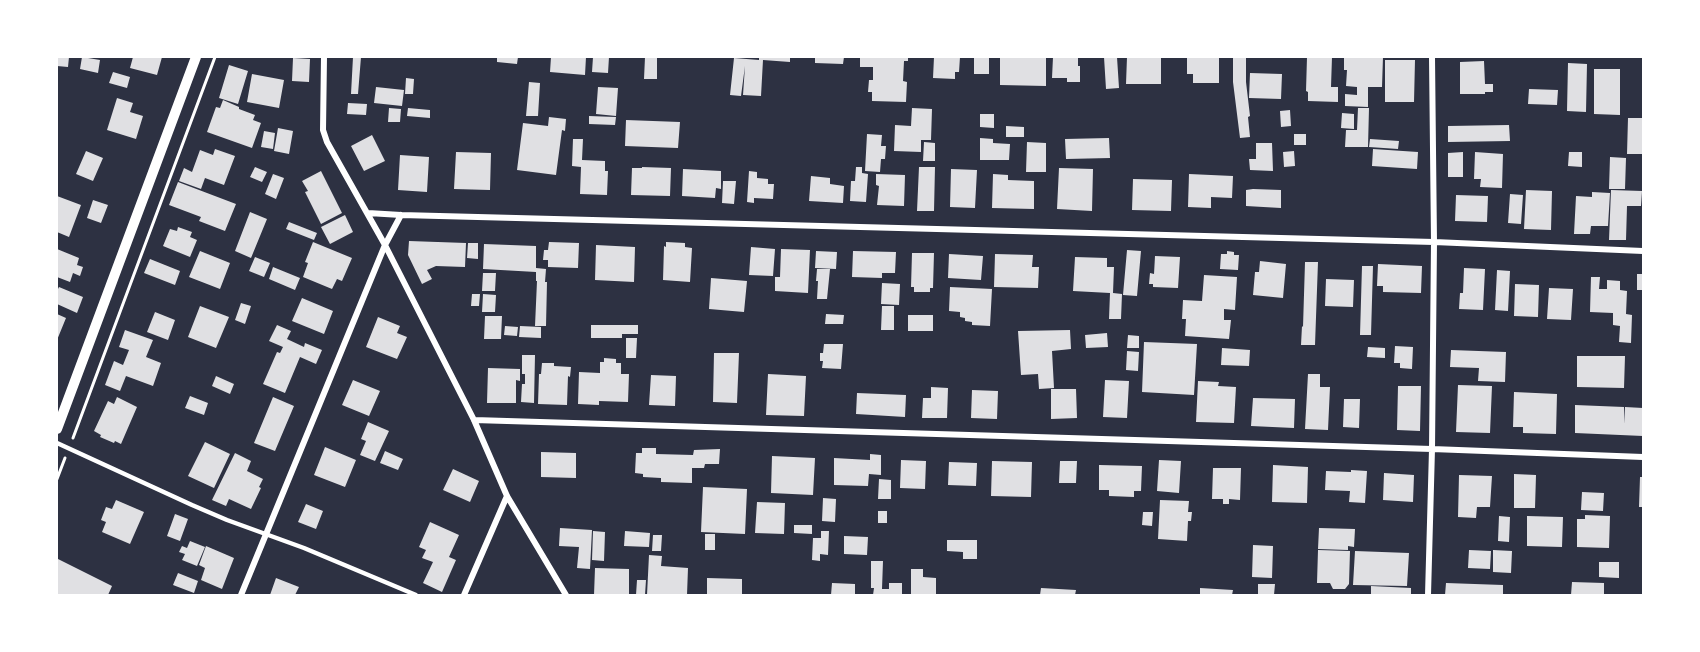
<!DOCTYPE html>
<style>
body{margin:0}
#map{position:relative;width:1700px;height:652px;overflow:hidden;background:#2d3142;font-family:Helvetica,sans-serif}
canvas{display:block}
.frame{position:absolute;inset:0;border:58px solid #fff;pointer-events:none}
</style>
<div id="map">
<canvas width="1700" height="652"></canvas>
<div class="frame"></div>
</div>
<script>
const g = document.querySelector('canvas').getContext('2d');
g.lineJoin = 'round';
function fillPath(path, color) {
  g.fillStyle = color;
  g.fill(path, 'evenodd');
}
function poly(rows) {
  const path = new Path2D();
  for (const r of rows) {
    path.moveTo(r[0], r[1]);
    for (let i = 2; i < r.length; i += 2) path.lineTo(r[i], r[i + 1]);
  }
  return path;
}
function trace(path, color, width, dash) {
  g.strokeStyle = color;
  g.lineWidth = width;
  g.lineCap = dash ? 'butt' : 'round';
  g.setLineDash(dash || []);
  g.stroke(path);
}
fillPath(poly([
 [57,57,69,57,68,67,57,66],
 [82,57,100,60,98,73,80,69],
 [133,57,162,57,157,75,130,68],
 [353,57,361,57,358,94,351,94],
 [497,57,518,57,517,64,497,62],
 [551,57,586,57,585,75,550,72],
 [593,57,609,57,608,73,592,72],
 [645,57,657,57,657,79,644,79],
 [759,57,790,57,790,62,763,60,761,96,743,95,745,66,741,96,730,95,734,58,759,60],
 [815,57,844,57,843,64,815,63],
 [860,57,908,57,908,61,904,61,903,81,907,82,906,102,872,101,872,92,868,92,869,80,873,80,873,67,860,67],
 [934,57,960,57,959,72,955,72,955,79,933,78],
 [974,57,989,57,989,74,974,74],
 [1000,57,1046,57,1046,86,1000,85],
 [1053,57,1078,57,1078,66,1080,66,1080,82,1067,82,1067,78,1052,78],
 [1104,57,1117,57,1119,88,1106,89],
 [1127,57,1161,57,1161,84,1126,84],
 [1187,57,1219,57,1219,83,1193,83,1193,74,1187,74],
 [1233,57,1246,57,1246,82,1250,116,1248,117,1250,137,1240,138,1233,82],
 [1307,57,1332,57,1331,87,1338,87,1338,102,1308,101,1308,92,1306,91],
 [1344,57,1383,57,1382,87,1368,87,1368,107,1345,106,1345,94,1357,95,1357,87,1346,86,1347,70,1344,70],
 [293,58,310,59,309,82,292,81],
 [1385,60,1415,60,1414,102,1385,102],
 [1484,61,1485,84,1493,84,1493,92,1485,92,1485,94,1460,94,1460,62],
 [1568,63,1587,64,1586,112,1567,111],
 [229,65,248,71,238,104,219,98],
 [1594,69,1620,69,1620,115,1594,114],
 [113,72,130,77,127,88,109,83],
 [1250,73,1282,74,1281,99,1249,98],
 [252,74,284,80,279,108,247,102],
 [406,78,414,79,413,94,405,94],
 [529,82,540,83,538,116,526,116],
 [376,87,404,90,402,106,374,103],
 [598,87,618,88,616,116,596,114],
 [1529,89,1558,90,1557,105,1528,104],
 [117,98,133,103,130,112,143,116,136,139,107,130],
 [223,100,239,107,239,109,255,115,253,120,261,123,252,148,207,132,216,107,220,108],
 [348,103,367,104,366,115,347,114],
 [389,108,401,109,400,122,388,122],
 [408,108,430,110,430,118,407,116],
 [912,108,932,109,931,140,921,140,921,152,894,151,895,125,911,126],
 [1358,108,1369,108,1368,147,1345,147,1346,130,1357,130],
 [1290,110,1291,126,1281,127,1280,111],
 [1342,113,1354,114,1354,129,1341,128],
 [980,114,994,114,994,128,980,127],
 [589,116,616,117,615,125,589,124],
 [549,117,566,119,565,131,562,130,556,175,517,170,523,123,548,126],
 [1628,118,1643,118,1643,154,1627,154],
 [626,120,680,122,678,148,625,146],
 [1509,125,1510,141,1448,142,1448,126],
 [1006,126,1024,127,1024,137,1006,137],
 [278,128,293,131,289,154,274,151],
 [264,131,275,133,273,149,261,147],
 [867,134,882,135,881,146,886,146,885,159,881,159,880,172,865,171],
 [1294,134,1306,134,1306,145,1294,145],
 [372,135,385,161,364,171,351,146],
 [980,138,993,139,993,143,1010,144,1009,160,980,160],
 [1109,138,1110,158,1066,159,1065,139],
 [573,139,583,139,582,160,605,161,605,171,608,171,607,195,580,194,581,167,572,166],
 [1370,139,1399,141,1398,149,1369,147],
 [924,142,935,143,935,161,923,161],
 [1027,142,1046,143,1046,172,1026,172],
 [1256,143,1272,143,1273,171,1250,170,1249,159,1256,159],
 [215,149,235,156,224,185,205,178,201,189,179,181,184,168,192,172,200,150,213,155],
 [1373,149,1418,152,1417,169,1372,166],
 [86,151,103,158,93,181,76,174],
 [1294,151,1295,166,1284,167,1283,152],
 [456,152,491,153,490,190,454,189],
 [1463,152,1463,177,1448,177,1448,153],
 [1475,152,1503,154,1502,188,1480,187,1481,179,1474,179],
 [1569,152,1582,152,1582,167,1568,166],
 [400,155,429,157,427,192,398,190],
 [1610,157,1626,158,1625,189,1609,189],
 [255,167,267,172,262,182,250,177],
 [642,167,671,168,670,196,631,195,632,168,642,168],
 [856,167,862,167,862,173,868,174,866,202,850,201,851,181,855,181],
 [919,167,935,167,934,211,917,211],
 [1059,168,1093,169,1092,211,1057,209],
 [683,169,721,171,721,189,716,188,715,198,682,196],
 [951,169,977,170,975,208,950,207],
 [321,171,342,213,321,224,305,192,308,191,302,181],
 [749,171,757,172,757,178,768,179,768,184,774,184,773,199,754,198,754,203,747,202],
 [273,174,284,178,276,199,265,194],
 [876,174,905,175,904,206,877,205,879,186,876,185],
 [993,174,1008,175,1008,180,1034,181,1034,209,992,208],
 [1189,174,1233,176,1232,198,1211,197,1211,208,1188,207],
 [811,176,830,178,830,184,844,186,843,203,809,201],
 [1133,179,1172,180,1171,211,1132,210],
 [723,181,736,181,734,204,722,203],
 [178,182,236,204,225,231,199,221,201,217,169,205],
 [1253,189,1281,190,1281,208,1246,206,1246,190],
 [1526,190,1552,191,1551,230,1524,229],
 [1611,190,1642,191,1641,206,1627,206,1626,240,1609,240],
 [1592,192,1610,193,1608,226,1591,226,1590,234,1574,234,1576,196,1592,197],
 [1510,194,1523,195,1521,224,1508,223],
 [1456,195,1488,196,1487,222,1455,221],
 [57,196,81,205,69,237,57,232],
 [93,200,108,205,101,223,87,218],
 [250,212,267,219,251,258,235,251],
 [345,215,353,232,330,244,321,227],
 [289,222,317,233,314,240,286,229],
 [178,227,192,232,190,237,197,240,190,257,163,246,170,229,177,231],
 [409,241,466,243,465,267,436,266,427,270,432,279,422,284,408,255],
 [313,242,352,258,342,281,337,279,332,289,303,277,308,263,305,262],
 [549,242,579,243,578,268,548,267,548,260,543,260,544,250,548,250],
 [666,242,685,243,685,247,692,248,690,282,663,280,664,246,666,247],
 [468,243,478,243,478,259,467,258],
 [484,244,536,246,536,268,546,269,545,282,547,282,546,326,535,326,537,281,536,281,536,272,483,269],
 [596,245,635,247,634,282,595,280],
 [751,247,775,249,773,276,749,275],
 [57,249,79,258,77,265,83,267,80,276,73,273,70,282,57,277],
 [781,249,810,250,808,293,775,291,775,277,780,277],
 [1127,250,1141,251,1137,296,1123,295],
 [200,251,230,263,220,289,189,277],
 [816,251,837,252,836,269,815,268],
 [853,251,896,252,895,273,882,273,882,278,852,277],
 [1227,251,1234,252,1234,255,1239,255,1238,270,1220,269,1221,254,1227,254],
 [912,253,934,253,933,288,930,288,930,292,914,292,914,287,911,287],
 [949,254,983,256,981,280,948,278],
 [995,254,1033,255,1032,267,1039,267,1038,288,994,287],
 [1155,256,1180,257,1178,288,1153,287,1153,284,1149,284,1150,273,1154,274],
 [255,257,270,263,264,277,249,271],
 [1075,257,1107,258,1107,267,1114,267,1113,293,1122,294,1121,319,1109,319,1110,293,1073,291],
 [150,259,180,271,175,285,144,273],
 [1260,261,1286,264,1283,298,1253,295,1255,272,1259,272],
 [1305,262,1318,262,1315,345,1301,345,1302,326,1303,327],
 [1378,264,1422,266,1421,293,1383,292,1383,286,1377,286],
 [1362,266,1373,266,1371,335,1360,335],
 [273,267,300,278,295,290,269,279],
 [1464,268,1485,269,1483,310,1459,309,1460,293,1463,293],
 [817,269,830,269,827,299,817,299,818,281,816,281],
 [1497,270,1510,271,1508,311,1495,310],
 [483,273,496,273,495,291,482,291],
 [1637,274,1643,274,1643,290,1637,290],
 [1204,275,1237,277,1235,310,1224,309,1224,320,1231,320,1229,339,1185,336,1186,319,1182,319,1183,300,1202,301],
 [1591,277,1600,277,1599,289,1607,289,1607,280,1620,281,1620,290,1627,291,1626,314,1632,315,1631,343,1619,342,1620,326,1613,325,1613,313,1590,312],
 [711,278,747,281,744,312,709,309],
 [1326,279,1354,280,1353,307,1325,306],
 [882,283,900,284,899,305,881,304],
 [1515,284,1539,285,1538,317,1514,316],
 [59,287,83,297,77,313,57,304,57,291],
 [950,287,992,289,990,326,972,325,972,322,965,321,965,318,960,317,960,312,949,311],
 [1549,288,1573,289,1571,320,1547,319],
 [472,294,480,294,479,306,471,306],
 [483,294,496,295,495,312,482,312],
 [302,298,333,311,324,334,292,321],
 [241,303,251,306,245,324,235,320],
 [200,306,229,317,216,348,188,337],
 [882,306,894,306,894,330,881,330],
 [155,312,175,320,168,340,147,332],
 [57,314,66,318,57,340],
 [826,314,844,315,843,324,825,324],
 [908,315,933,315,933,331,908,331],
 [485,316,502,316,501,339,484,339],
 [378,317,400,326,397,333,407,337,397,359,366,347],
 [277,325,291,331,287,339,304,347,305,343,322,350,316,364,300,357,285,393,263,384,277,352,280,353,283,347,269,341],
 [591,325,638,325,638,334,622,334,622,338,591,338],
 [505,326,518,327,517,336,504,335],
 [520,326,541,327,541,338,519,337],
 [125,330,153,340,146,357,161,363,153,386,126,376,120,391,105,385,114,361,123,365,129,350,119,347],
 [1070,330,1071,349,1052,351,1054,388,1039,389,1038,374,1021,375,1018,331],
 [1107,333,1108,347,1086,348,1085,335],
 [1128,335,1139,336,1139,348,1127,348],
 [626,338,637,338,636,358,626,358],
 [1144,342,1197,344,1194,395,1142,392],
 [824,344,843,344,841,369,822,368,823,361,820,361,820,353,823,353],
 [1395,346,1413,347,1412,369,1400,368,1400,363,1394,363],
 [1368,347,1385,348,1385,358,1367,357],
 [1222,348,1250,350,1249,366,1221,365],
 [1451,350,1506,352,1505,382,1478,381,1479,368,1450,367],
 [1127,351,1139,352,1138,371,1126,370],
 [714,353,739,353,737,403,713,402],
 [522,355,535,355,534,403,521,402,522,384,525,384,525,374,522,374],
 [1577,356,1625,356,1624,388,1577,387],
 [604,358,616,359,616,363,621,363,621,374,629,374,628,402,599,401,599,405,578,404,579,372,600,373,600,362,604,362],
 [542,363,554,363,554,366,571,367,570,377,568,376,567,405,538,404,539,374,541,374],
 [488,368,520,369,520,381,516,380,516,403,487,403],
 [768,374,806,376,804,416,766,415],
 [1308,374,1320,374,1320,387,1330,387,1328,430,1305,429],
 [651,375,676,376,675,406,649,405],
 [216,376,234,384,230,394,212,386],
 [353,380,380,391,369,416,342,405],
 [1105,380,1129,381,1127,418,1103,417],
 [1198,381,1219,382,1218,386,1236,387,1234,423,1196,422],
 [1458,385,1492,386,1490,433,1456,432],
 [1398,386,1421,386,1420,431,1397,430],
 [931,387,948,388,947,418,922,418,923,398,931,398],
 [1051,389,1076,389,1077,418,1051,419],
 [972,390,998,391,997,419,971,418],
 [1514,392,1557,394,1556,434,1523,433,1523,427,1513,427],
 [857,393,906,395,905,417,856,414],
 [190,396,208,403,204,415,185,408],
 [117,397,137,407,121,444,115,441,114,443,100,437,101,435,94,431,108,401,114,404],
 [273,397,294,406,275,451,254,443],
 [1253,398,1295,399,1294,428,1251,426],
 [1344,399,1360,399,1359,428,1343,427],
 [1575,405,1624,407,1624,424,1625,407,1643,408,1643,436,1575,433],
 [368,422,389,431,375,461,360,455,366,441,361,439],
 [205,442,230,454,214,488,188,476],
 [325,447,356,460,345,487,314,475],
 [642,448,656,448,656,454,693,455,694,450,720,449,719,464,705,464,704,468,692,468,692,483,661,482,661,478,643,477,643,474,635,473,636,453,642,453],
 [385,451,403,459,398,470,380,463],
 [541,452,576,453,576,478,541,477],
 [235,453,251,461,247,471,263,479,259,487,261,488,251,509,229,499,226,506,212,500],
 [870,454,881,455,881,475,869,474,868,486,834,485,834,458,870,460],
 [772,456,815,458,813,495,771,493],
 [901,460,926,461,925,489,900,488],
 [1159,460,1181,461,1179,493,1157,491],
 [992,461,1032,462,1031,497,991,496],
 [1060,461,1077,461,1076,483,1059,483],
 [949,462,977,463,976,486,948,485],
 [1099,465,1142,466,1141,491,1134,491,1134,497,1109,496,1109,490,1099,490],
 [1273,465,1308,467,1307,503,1272,502],
 [1213,468,1241,468,1240,500,1229,499,1229,504,1223,504,1223,499,1212,499],
 [453,469,479,481,470,502,443,490],
 [1351,470,1367,471,1365,503,1349,502,1350,491,1325,490,1326,471,1351,472],
 [1384,473,1414,475,1413,502,1383,500],
 [1514,474,1536,475,1535,508,1514,508],
 [1459,475,1492,476,1490,507,1477,507,1476,518,1458,517],
 [1640,477,1643,477,1643,507,1639,507],
 [879,479,891,480,891,499,878,499],
 [703,487,747,489,745,534,701,532],
 [1582,492,1604,493,1603,511,1581,510],
 [823,498,836,499,835,522,822,521],
 [116,500,144,512,130,544,102,532,106,522,101,520,106,507,112,509],
 [1160,500,1189,501,1188,512,1192,512,1191,521,1188,521,1187,541,1158,539],
 [757,502,785,503,784,534,755,533],
 [306,504,323,511,316,529,298,522],
 [878,511,887,511,887,523,878,523],
 [1143,512,1153,512,1152,526,1142,525],
 [175,514,188,519,180,541,167,536],
 [1585,515,1610,516,1609,548,1577,547,1577,519,1585,519],
 [1499,516,1510,517,1509,542,1498,541],
 [1527,516,1563,517,1562,547,1527,546],
 [430,522,459,535,449,557,456,560,442,592,423,583,433,562,422,558,426,550,419,547],
 [794,525,812,525,812,534,794,533],
 [560,528,592,530,590,569,577,568,579,547,559,546],
 [1319,528,1355,529,1354,547,1348,546,1348,550,1318,549],
 [593,531,605,532,604,561,592,560],
 [625,531,650,533,649,547,624,546],
 [821,531,829,531,828,555,820,554,820,561,812,560,813,538,821,538],
 [705,534,715,534,715,550,705,550],
 [653,535,662,535,661,551,652,551],
 [844,536,868,537,867,555,844,554],
 [947,540,977,540,977,559,963,559,963,552,947,551],
 [190,541,205,547,197,566,182,560,185,554,179,552,182,546,187,548],
 [1253,545,1273,546,1272,578,1252,577],
 [206,546,234,558,222,589,201,580,205,568,199,565],
 [1318,550,1350,551,1349,584,1345,589,1333,589,1330,583,1317,583],
 [1469,550,1491,551,1490,569,1468,568],
 [1493,550,1512,551,1511,573,1493,572],
 [1355,551,1409,553,1407,586,1353,585],
 [649,555,662,556,661,566,688,568,687,595,647,595],
 [58,559,112,586,108,595,57,595],
 [871,561,883,561,882,589,889,589,889,583,902,583,902,595,873,595,874,588,871,588],
 [1599,562,1619,562,1619,578,1599,577],
 [595,568,629,569,629,595,594,595],
 [911,569,923,569,923,577,936,578,936,595,911,595],
 [178,573,198,581,194,593,173,585],
 [276,578,299,587,295,595,270,595],
 [707,578,742,579,742,594,707,595],
 [637,580,646,580,645,595,636,595],
 [1572,582,1604,583,1604,595,1571,595],
 [832,583,855,584,855,595,831,595],
 [1446,583,1503,585,1503,595,1445,595],
 [1258,584,1275,584,1274,595,1258,595],
 [1371,586,1411,588,1411,595,1371,595],
 [1041,588,1076,590,1075,595,1040,595],
 [1200,588,1233,590,1232,595,1200,595]
]), '#e0e0e3');
trace(poly([
 [73,438,215,57],
 [57,479,65,458]
]), '#fff', 3);
trace(poly([
 [57,443,192,505,227,520,304,548,416,595]
]), '#fff', 4.5);
trace(poly([
 [324,57,323,130,327,142,385,245,474,420,507,496,566,595],
 [368,213,401,215,1434,242,1643,251],
 [474,420,1432,449,1643,457],
 [241,595,385,245,401,215],
 [464,595,507,496],
 [1428,595,1432,449,1434,242,1432,57]
]), '#fff', 6);
trace(poly([
 [57,429,196,57]
]), '#fff', 10);
</script>
